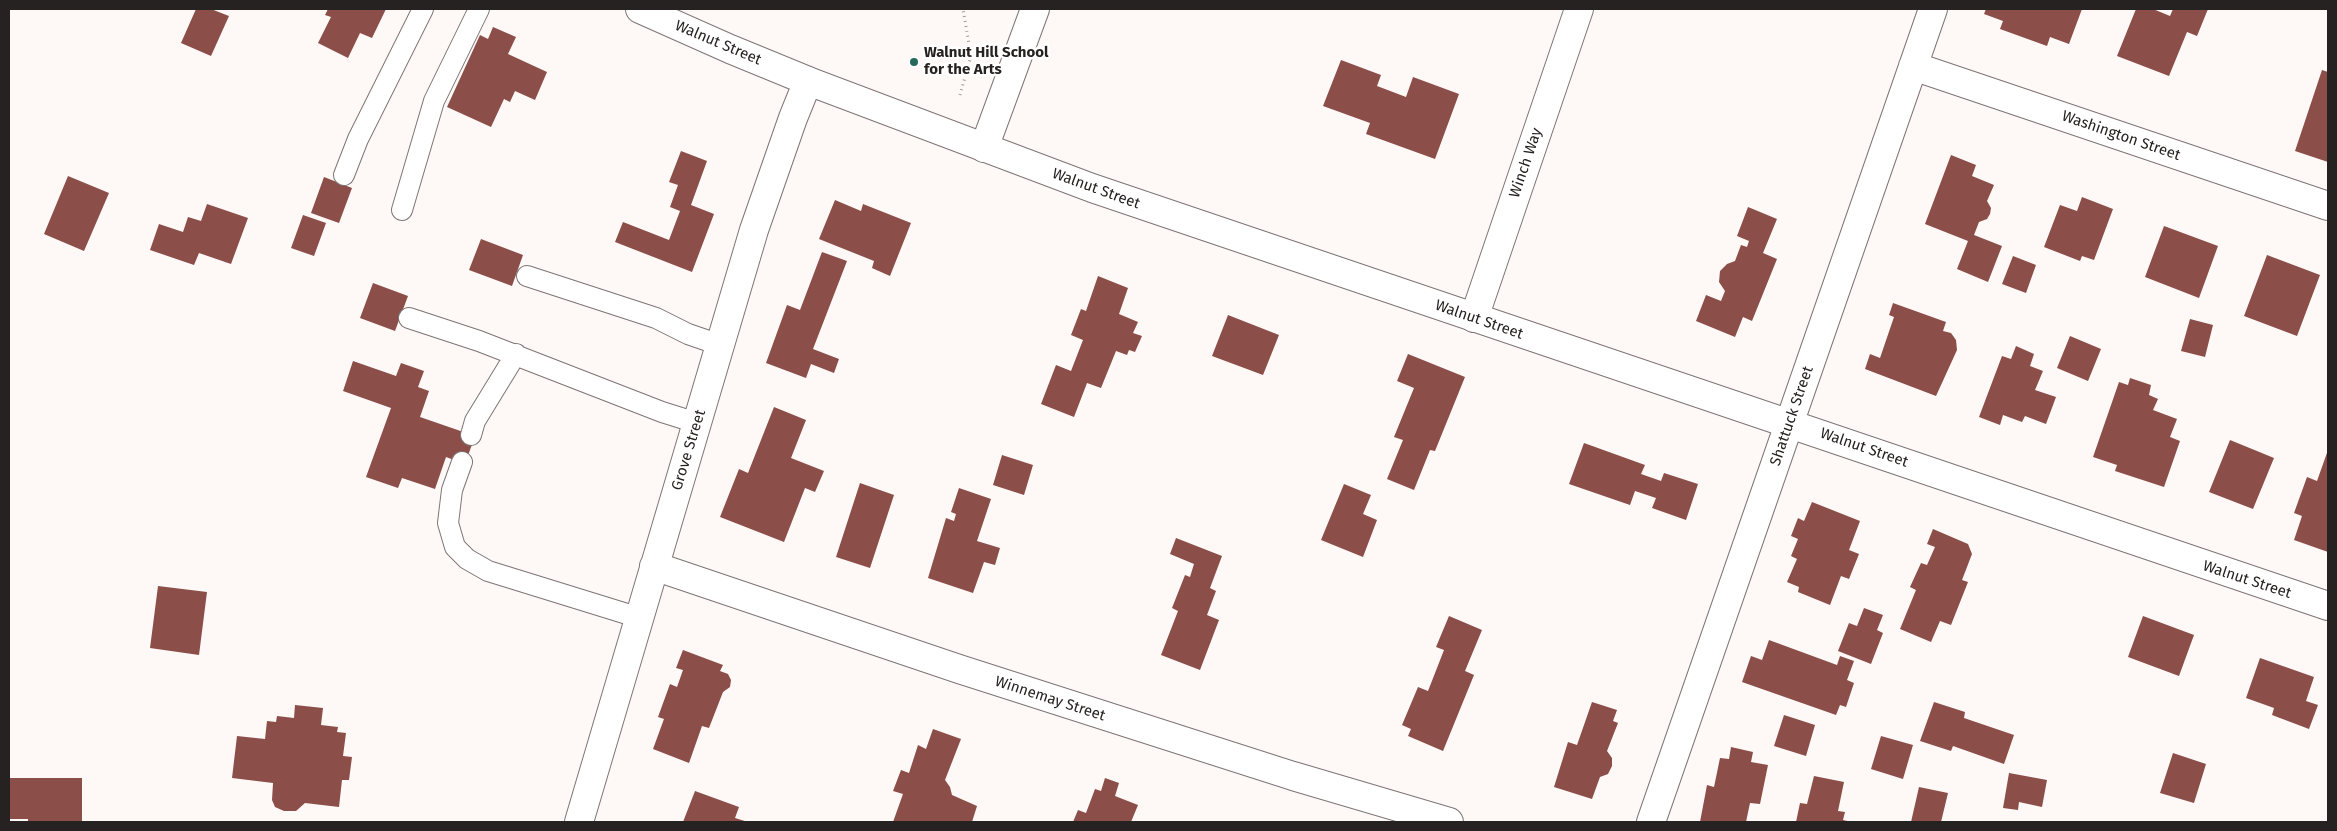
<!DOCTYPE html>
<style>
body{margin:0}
#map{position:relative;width:2337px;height:831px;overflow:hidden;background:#fef8f7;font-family:"Fira Sans",sans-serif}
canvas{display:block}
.frame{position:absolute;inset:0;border:10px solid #252221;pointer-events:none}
</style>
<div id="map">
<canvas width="2337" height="831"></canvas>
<div class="frame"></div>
</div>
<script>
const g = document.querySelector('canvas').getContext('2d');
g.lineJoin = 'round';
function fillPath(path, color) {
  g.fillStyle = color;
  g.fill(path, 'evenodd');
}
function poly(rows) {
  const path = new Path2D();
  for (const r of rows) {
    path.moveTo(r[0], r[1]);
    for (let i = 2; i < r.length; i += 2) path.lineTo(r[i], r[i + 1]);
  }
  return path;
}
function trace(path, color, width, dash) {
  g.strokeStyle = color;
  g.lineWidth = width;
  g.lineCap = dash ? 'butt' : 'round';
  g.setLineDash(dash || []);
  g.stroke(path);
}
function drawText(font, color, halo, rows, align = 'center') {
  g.font = font + ' "Fira Sans",sans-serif';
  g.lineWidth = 5;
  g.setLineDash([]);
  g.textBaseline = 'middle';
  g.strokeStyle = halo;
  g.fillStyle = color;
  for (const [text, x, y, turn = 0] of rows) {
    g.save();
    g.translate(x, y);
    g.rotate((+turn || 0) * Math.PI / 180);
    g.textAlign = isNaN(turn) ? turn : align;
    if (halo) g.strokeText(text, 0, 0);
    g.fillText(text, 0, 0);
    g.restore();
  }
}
fillPath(poly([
 [196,9,211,9,229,16,211,56,181,43],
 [328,9,386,9,372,38,360,33,348,58,318,43,331,17,325,15],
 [1986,9,2082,9,2069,44,2050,37,2047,46,2000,29,2003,21,1984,14],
 [2136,9,2153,9,2170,16,2173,9,2208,9,2197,36,2187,32,2169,76,2117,56],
 [493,27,516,37,508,54,547,72,535,100,515,91,510,102,504,99,491,127,447,107,480,35,488,39],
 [1341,60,1381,75,1377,86,1406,97,1413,77,1459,94,1435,159,1366,134,1370,123,1323,106],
 [2322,70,2328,72,2328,162,2295,151],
 [681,151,707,161,691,205,714,214,692,272,615,242,623,222,669,240,680,211,670,207,678,185,669,182],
 [1951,155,1976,165,1972,176,1994,185,1987,201,1991,208,1990,214,1987,219,1979,222,1974,235,2002,246,1988,282,1957,269,1968,241,1925,224],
 [68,176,109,193,84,251,44,234],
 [324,177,352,188,339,223,311,213],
 [2082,197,2113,209,2094,260,2082,256,2080,261,2044,247,2060,205,2077,211],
 [835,200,861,211,863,204,911,223,890,276,872,268,874,261,819,239],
 [207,204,248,218,231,264,199,253,194,265,150,250,159,224,183,232,188,217,201,221],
 [1748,207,1777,219,1763,253,1777,259,1752,321,1743,317,1735,337,1696,321,1706,295,1721,301,1725,291,1719,282,1720,271,1727,264,1735,261,1741,245,1747,247,1749,241,1737,236],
 [303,215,326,223,314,256,291,248],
 [2164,226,2218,246,2199,298,2145,277],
 [481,239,523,255,512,286,469,270],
 [822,252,847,261,813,349,839,359,834,373,811,364,806,378,766,363,787,305,800,310],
 [2267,255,2320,275,2297,336,2244,316],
 [2013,256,2036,265,2026,293,2002,284],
 [1098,276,1128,288,1119,314,1138,322,1133,333,1142,336,1135,352,1129,350,1127,355,1116,351,1101,388,1087,383,1074,417,1041,404,1056,365,1071,371,1083,340,1071,335,1081,309,1086,311],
 [373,283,408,296,395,331,360,318],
 [1893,303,1946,322,1943,331,1951,333,1956,340,1957,350,1936,396,1865,369,1870,354,1880,358,1894,317,1889,315],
 [1228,315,1279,335,1263,375,1212,356],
 [2190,319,2213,325,2205,357,2181,351],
 [2070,336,2101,349,2088,381,2057,368],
 [2016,346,2034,354,2030,366,2043,371,2035,390,2056,397,2046,424,2025,416,2022,422,2003,415,2000,425,1979,417,2002,356,2011,359],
 [1408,354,1465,377,1435,451,1430,450,1414,490,1387,479,1403,440,1394,437,1414,388,1397,381],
 [353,361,396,376,401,363,424,371,418,387,429,391,420,417,475,436,465,464,446,457,435,489,402,478,398,488,366,477,391,408,343,391],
 [2130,378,2151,385,2149,395,2158,399,2153,410,2177,419,2170,437,2180,441,2164,487,2115,471,2117,465,2093,457,2119,382,2128,385],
 [774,407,806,420,791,458,824,471,815,492,805,488,784,542,720,517,739,469,748,473],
 [2230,440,2274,458,2253,509,2209,492],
 [1584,443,1645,465,1641,474,1661,481,1664,473,1698,484,1686,520,1652,508,1656,498,1635,491,1630,505,1569,484],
 [2328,450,2328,552,2294,540,2302,516,2294,513,2307,477,2317,481],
 [1002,455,1033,465,1024,495,993,485],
 [860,483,894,495,870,568,836,557],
 [1344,484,1371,495,1363,514,1377,520,1363,557,1321,540],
 [959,488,991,499,977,541,1000,548,995,565,984,562,973,593,928,578,946,518,954,521,956,514,951,512],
 [1812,502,1860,521,1849,550,1859,554,1849,579,1841,576,1830,605,1798,592,1799,587,1787,582,1797,559,1791,556,1798,539,1791,536,1798,518,1804,521],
 [1933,529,1968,544,1972,554,1962,580,1968,582,1951,625,1940,621,1931,642,1900,629,1916,590,1910,587,1921,563,1927,565,1935,547,1927,544],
 [1176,538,1222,556,1210,588,1216,591,1207,615,1219,620,1200,670,1161,655,1178,611,1172,608,1185,575,1190,577,1194,564,1170,554],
 [158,586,207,592,199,655,150,648],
 [1864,608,1883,615,1877,630,1883,633,1871,664,1838,651,1849,623,1857,626],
 [1449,616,1482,630,1465,671,1474,675,1443,751,1408,736,1411,729,1402,725,1418,687,1428,691,1444,650,1436,647],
 [2143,616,2194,635,2179,676,2128,657],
 [1769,640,1837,665,1840,656,1854,661,1847,680,1854,683,1846,707,1840,705,1836,715,1742,682,1751,656,1762,660],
 [683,650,723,665,720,671,728,674,731,680,730,687,723,692,709,728,702,726,689,763,653,749,664,719,658,717,670,684,677,687,683,670,676,668],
 [2260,658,2314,677,2306,701,2318,705,2309,729,2272,715,2274,708,2246,698],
 [1592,702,1617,710,1613,721,1618,723,1607,751,1612,758,1612,766,1608,774,1600,777,1592,799,1554,787,1568,742,1577,745],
 [1934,702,1965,712,1964,718,2014,735,2004,764,1953,746,1951,751,1920,741],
 [295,705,323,708,321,725,338,727,337,732,346,733,343,756,352,757,349,780,342,780,339,807,305,803,296,811,284,811,275,807,272,800,273,783,232,778,237,736,265,739,267,721,276,722,277,716,294,718],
 [1784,715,1815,725,1806,756,1774,746],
 [933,729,961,739,945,780,950,787,952,795,977,806,972,822,893,822,903,794,893,791,901,770,909,773,918,745,926,749],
 [1881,736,1913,745,1903,779,1871,769],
 [1731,747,1753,752,1751,762,1768,765,1760,804,1750,803,1746,822,1700,822,1707,785,1714,787,1720,758,1729,759],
 [2173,753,2206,764,2194,803,2160,793],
 [2009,773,2047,780,2042,807,2019,802,2018,810,2003,808],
 [1814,776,1844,782,1838,811,1845,812,1843,820,1852,822,1796,822,1800,803,1807,804],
 [9,778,82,778,82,822,28,822,28,819,9,819],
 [1105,778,1119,783,1115,796,1138,805,1131,822,1073,822,1078,810,1086,813,1095,789,1101,791],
 [1919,787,1948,793,1941,822,1911,822],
 [695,791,739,807,735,818,748,822,683,822]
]), '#8c4e48');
const lane = poly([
 [344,175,358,139,423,9],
 [402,210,434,101,479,9],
 [527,276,656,318,688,334,720,345],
 [409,318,479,341,662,412,697,423],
 [471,435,475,421,516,354],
 [462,462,452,490,448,523,455,547,467,559,488,571,640,618]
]);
const street = poly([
 [1913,66,2328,206],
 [984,148,1035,9],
 [1474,318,1579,9],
 [654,566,959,669,1293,776,1449,822],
 [579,822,754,230,793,118,808,81],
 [1651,822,1933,9]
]);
const secondary = poly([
 [640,9,730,49,808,81,1092,188,2328,606]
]);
trace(lane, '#7e7574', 22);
trace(street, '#7e7574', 30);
trace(secondary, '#7e7574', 30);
trace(poly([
 [960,95,971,56,963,9]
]), '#9e9a99', 3, [1, 4]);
trace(lane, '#fff', 20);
trace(street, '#fff', 28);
trace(secondary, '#fff', 28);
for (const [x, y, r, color] of [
 [914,62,5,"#25695b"]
]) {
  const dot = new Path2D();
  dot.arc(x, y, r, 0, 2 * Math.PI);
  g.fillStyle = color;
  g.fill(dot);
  trace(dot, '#fff', 2);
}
drawText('15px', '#252221', '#fff', [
 ["Walnut Street",718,43,23],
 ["Washington Street",2121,136,19],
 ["Winch Way",1526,163,-71],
 ["Walnut Street",1096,189,20],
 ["Walnut Street",1479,320,19],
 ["Shattuck Street",1792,416,-71],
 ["Walnut Street",1864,448,19],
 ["Grove Street",689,450,-73],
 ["Walnut Street",2247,580,18],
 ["Winnemay Street",1050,699,18]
]);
drawText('bold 15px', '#252221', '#fff', [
 ["Walnut Hill School",924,53],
 ["for the Arts",924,70]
], 'left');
</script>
